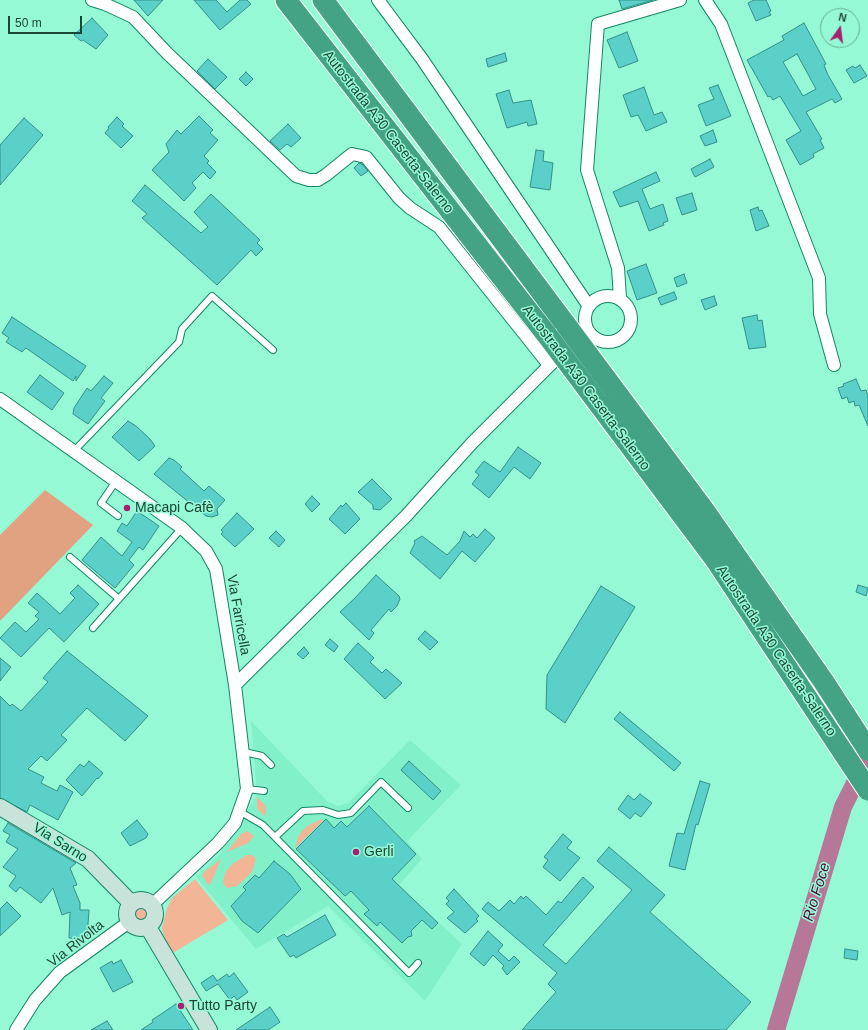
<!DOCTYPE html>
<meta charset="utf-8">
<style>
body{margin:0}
#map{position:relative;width:868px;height:1030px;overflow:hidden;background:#96f9d5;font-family:Helvetica,sans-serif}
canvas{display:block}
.north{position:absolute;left:820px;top:8px;width:40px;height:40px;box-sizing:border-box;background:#96f9d5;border:1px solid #65b196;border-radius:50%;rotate:14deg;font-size:11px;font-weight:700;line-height:16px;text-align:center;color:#1b4537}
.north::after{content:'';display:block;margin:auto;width:14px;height:18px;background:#a32170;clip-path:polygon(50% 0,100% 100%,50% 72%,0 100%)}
.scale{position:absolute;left:8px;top:16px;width:74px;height:18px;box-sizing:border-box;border:2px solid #1b4537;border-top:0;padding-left:5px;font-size:12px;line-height:14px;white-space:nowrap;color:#1b4537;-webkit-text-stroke:3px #96f9d5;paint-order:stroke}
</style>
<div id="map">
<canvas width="868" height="1030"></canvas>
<div class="north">N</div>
<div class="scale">50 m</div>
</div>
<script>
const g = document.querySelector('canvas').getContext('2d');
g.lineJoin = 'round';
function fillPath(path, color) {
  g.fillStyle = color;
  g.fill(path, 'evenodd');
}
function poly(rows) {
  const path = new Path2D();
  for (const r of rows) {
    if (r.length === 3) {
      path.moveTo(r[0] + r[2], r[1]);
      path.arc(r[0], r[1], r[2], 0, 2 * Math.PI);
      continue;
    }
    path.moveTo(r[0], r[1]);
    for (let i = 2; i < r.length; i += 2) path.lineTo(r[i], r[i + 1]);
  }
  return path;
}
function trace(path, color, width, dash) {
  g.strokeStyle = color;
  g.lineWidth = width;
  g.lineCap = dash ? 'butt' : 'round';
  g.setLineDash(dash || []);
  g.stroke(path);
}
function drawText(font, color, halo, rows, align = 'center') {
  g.font = font + ' Helvetica,sans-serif';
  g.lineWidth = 3;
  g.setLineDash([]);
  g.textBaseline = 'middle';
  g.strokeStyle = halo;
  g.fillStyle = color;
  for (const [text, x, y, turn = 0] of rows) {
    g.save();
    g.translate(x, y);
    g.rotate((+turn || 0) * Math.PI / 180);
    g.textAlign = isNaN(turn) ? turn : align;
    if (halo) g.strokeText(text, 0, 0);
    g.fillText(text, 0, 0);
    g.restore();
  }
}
fillPath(poly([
 [251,721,327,801,338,806,348,803,410,740,461,785,407,841,422,859,399,885,462,944,425,1001,328,906,256,949,196,877,221,853,257,795]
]), '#82f1ca');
fillPath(poly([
 [257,797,265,805,266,812,264,816,257,808],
 [322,819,323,821,295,848,298,837,302,831,309,825],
 [247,831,254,836,248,843,227,852,241,834],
 [247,855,252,855,256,859,252,872,237,886,228,888,225,886,223,882,225,873,232,864],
 [221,859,211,883,208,885,202,875,205,871],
 [195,879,228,920,171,954,163,934,162,928,167,908,172,898],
 [141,914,6]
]), '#f2b696');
fillPath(poly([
 [45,490,93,525,0,621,0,535]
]), '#e1a281');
trace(poly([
 [776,1030,843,807,868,757]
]), '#b77897', 18);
const building = poly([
 [134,0,163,0,148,16,134,0],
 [194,0,216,0,227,12,240,0,247,0,251,4,220,30,194,0],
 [619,0,653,0,622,9,619,0],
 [754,0,766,0,771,11,769,12,771,15,756,21,748,3,754,0],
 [92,18,108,35,96,49,83,40,81,41,74,35,92,18],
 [804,23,826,64,824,65,828,75,842,99,835,103,832,99,806,112,822,139,820,140,824,148,813,154,814,157,800,165,786,140,801,131,780,96,773,100,770,96,768,97,747,60,784,40,782,36,804,23],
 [797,54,816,89,803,96,783,62,797,54],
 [627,32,638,61,619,68,607,40,627,32],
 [505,53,507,61,488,67,486,59,505,53],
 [208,59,227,77,215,89,197,71,208,59],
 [860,65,867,76,854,83,846,70,853,66,855,68,860,65],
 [246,72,253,79,246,86,239,79,246,72],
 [718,85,731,116,706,126,698,105,714,99,709,88,718,85],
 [644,87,654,115,662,112,667,122,646,131,638,115,631,117,623,95,644,87],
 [509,90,513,103,531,100,537,124,528,126,527,122,507,128,496,94,509,90],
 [199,116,213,130,210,133,218,140,204,156,209,161,207,163,216,172,210,179,203,172,192,183,196,188,184,201,152,170,169,152,166,144,177,130,181,134,199,116],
 [117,117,124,124,122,126,133,136,121,148,105,133,109,128,108,127,117,117],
 [24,118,43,135,0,185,0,145,24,118],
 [288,124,301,138,291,147,287,144,280,150,270,141,288,124],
 [713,130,717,142,705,146,700,136,713,130],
 [536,150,544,151,543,161,553,163,550,190,530,187,536,150],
 [710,159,714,167,695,177,691,169,710,159],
 [359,163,362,164,368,171,361,176,354,168,359,163],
 [656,172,660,181,642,189,650,209,663,204,668,221,663,223,664,225,649,231,638,201,620,207,613,192,656,172],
 [145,185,201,233,208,227,194,212,211,194,260,240,257,243,263,249,256,256,251,250,217,285,142,218,147,214,132,201,145,185],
 [692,193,697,210,682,215,676,198,692,193],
 [758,207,759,211,762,210,769,226,756,231,750,210,758,207],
 [646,264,657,293,637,300,627,271,646,264],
 [684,274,687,283,677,287,674,278,684,274],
 [674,292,677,299,661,305,658,298,674,292],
 [714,296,717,305,705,310,701,300,714,296],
 [757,315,758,321,762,320,766,347,749,349,742,318,757,315],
 [12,317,86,366,76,381,76,376,73,381,26,348,22,352,6,342,9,338,2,333,12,317],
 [40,375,64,393,52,410,27,392,40,375],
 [104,376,113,383,101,398,105,401,88,424,73,414,74,408,87,388,91,391,104,376],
 [856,379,861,391,866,390,868,396,868,426,859,405,855,406,854,401,849,403,847,397,842,399,838,388,844,386,843,384,856,379],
 [128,421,136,426,150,439,155,446,139,461,112,437,128,421],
 [518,447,541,463,530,479,514,467,489,498,472,484,479,475,475,472,484,461,500,472,518,447],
 [169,458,174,460,182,467,180,469,204,491,209,486,225,500,217,509,218,515,212,517,206,516,154,474,169,458],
 [372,479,392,499,380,510,373,509,373,505,358,492,372,479],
 [312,496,320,504,312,512,305,504,312,496],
 [346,503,360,519,345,534,329,519,341,505,342,507,346,503],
 [137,511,159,526,143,550,139,547,129,560,134,565,115,588,82,560,101,537,122,556,132,542,117,531,122,523,127,526,137,511],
 [237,513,254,529,235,547,221,534,223,532,221,530,237,513],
 [485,529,495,538,475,562,462,551,440,579,410,553,415,543,414,541,422,536,447,555,460,541,464,531,470,537,473,534,477,538,485,529],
 [276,531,285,540,279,547,269,538,276,531],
 [376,575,399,596,400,599,397,606,391,612,389,609,371,630,374,633,369,640,340,612,355,598,376,575],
 [78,585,99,604,64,642,49,628,21,657,0,638,15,622,26,632,39,619,35,616,39,612,28,603,37,593,60,614,75,598,70,593,78,585],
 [858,585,868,588,866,596,856,592,858,585],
 [601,586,635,607,565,723,546,709,547,675,601,586],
 [425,631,438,642,430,650,418,639,425,631],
 [330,639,338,646,334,652,325,645,330,639],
 [358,643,374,658,370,662,382,673,386,669,402,683,385,699,344,659,358,643],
 [304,647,309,653,303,659,297,654,304,647],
 [67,651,148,716,125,741,87,708,61,735,67,740,47,761,41,756,28,769,44,777,41,783,57,791,60,785,73,792,58,820,30,805,27,812,0,798,0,696,10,706,12,704,21,711,48,682,43,678,67,651],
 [0,658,11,667,0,681,0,658],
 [620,712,681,763,674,771,614,719,620,712],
 [89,761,103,773,98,779,97,778,82,796,66,780,80,764,84,767,89,761],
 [409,761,441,791,433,800,401,770,409,761],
 [700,781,710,784,698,825,696,824,685,870,669,866,677,833,684,834,700,781],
 [640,794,652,803,641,817,635,813,630,819,618,809,628,795,634,800,640,794],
 [369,806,416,854,392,879,438,923,432,929,422,920,411,931,412,936,408,937,402,943,380,922,377,926,364,914,369,910,351,891,345,896,296,849,326,819,334,828,341,821,347,827,369,806],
 [137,820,148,834,146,838,130,846,121,833,137,820],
 [8,823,76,863,70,868,77,885,73,886,80,903,80,910,89,910,87,939,69,938,70,912,62,915,53,888,41,903,20,887,16,892,9,886,16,876,3,867,18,849,6,842,10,835,3,831,8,823],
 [563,834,572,842,567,848,580,858,560,881,543,867,548,860,544,857,563,834],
 [609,847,665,895,650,912,751,1002,726,1030,522,1030,556,992,548,984,557,973,482,909,488,902,499,911,510,900,514,904,521,896,523,899,526,896,546,915,558,901,561,903,583,877,594,887,543,945,566,964,632,890,597,861,609,847],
 [274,861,290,874,301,889,258,933,242,921,231,906,246,890,243,887,255,875,259,878,274,861],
 [454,889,479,916,476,919,478,921,465,933,447,918,454,912,446,904,449,901,446,898,454,889],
 [7,902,21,916,0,936,0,909,7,902],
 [325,915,336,935,296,958,294,955,290,957,277,938,284,934,287,937,325,915],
 [488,931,503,945,498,951,509,961,514,956,520,962,507,975,502,968,504,966,493,955,484,966,470,954,488,931],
 [845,949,858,951,857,960,844,958,845,949],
 [121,960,133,982,113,992,100,968,112,961,113,964,121,960],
 [234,973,248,992,237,1000,234,996,230,1000,218,984,206,991,201,983,213,975,217,981,227,974,229,977,234,973],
 [176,1004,193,1030,141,1030,153,1022,152,1020,176,1004],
 [270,1007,280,1022,268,1030,236,1030,270,1007],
 [107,1021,113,1030,91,1030,107,1021]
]);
fillPath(building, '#5ad0c8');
trace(building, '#358f89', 1);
const service = poly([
 [74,451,179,342,182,329,212,296,273,350],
 [116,481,101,503,118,516],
 [70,557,119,599],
 [93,628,182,528],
 [244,752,262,756,271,765],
 [247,789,264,791],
 [239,811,263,825,409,973,418,963],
 [275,837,303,811,323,810,338,815,351,813,381,782,408,808]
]);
const minor = poly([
 [92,0,105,4,133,17,167,53,296,176,309,180,318,180,326,175,352,154,366,157,399,198,410,208,439,227,549,365],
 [378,0,422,59,588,305],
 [705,0,721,24,819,278,820,314,834,365],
 [608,319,23],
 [620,298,618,268,587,170,598,24,680,0],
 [574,344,589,333],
 [0,399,182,528,206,551,216,569,235,685,247,789,235,823,218,843,152,905],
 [235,685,406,516,472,443,554,361],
 [16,1030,35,1000,60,972,129,922]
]);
const secondary = poly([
 [0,807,88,859,131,903],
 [141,914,14],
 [148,927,209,1030]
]);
const motorway = poly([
 [286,0,547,335],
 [323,0,566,325]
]);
trace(service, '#128667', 8);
trace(minor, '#128667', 14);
trace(secondary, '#128667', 18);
trace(motorway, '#fff', 23);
trace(service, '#fff', 6);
trace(minor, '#fff', 12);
trace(secondary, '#c7e3da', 16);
trace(motorway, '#45a385', 21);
const motorwayBridge = poly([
 [566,325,704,510,824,682,868,750],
 [547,335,715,559,868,790]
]);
trace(motorwayBridge, '#fff', 23, []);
trace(motorwayBridge, '#45a385', 21);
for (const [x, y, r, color] of [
 [127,508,4,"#a32170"],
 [356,852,4,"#a32170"],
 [181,1006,4,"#a32170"]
]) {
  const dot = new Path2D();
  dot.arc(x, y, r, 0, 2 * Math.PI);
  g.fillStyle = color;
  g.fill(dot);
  trace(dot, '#96f9d5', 1.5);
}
drawText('14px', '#1b4537', '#96f9d5', [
 ["Autostrada A30 Caserta-Salerno",388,132,52],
 ["Autostrada A30 Caserta-Salerno",586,388,53],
 ["Via Farricella",238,615,80],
 ["Autostrada A30 Caserta-Salerno",776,651,56],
 ["Via Sarno",60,843,32],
 ["Via Rivolta",76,944,-38]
]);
drawText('14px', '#1b4537', '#96f9d5', [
 ["Macapi Cafè",135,508],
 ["Gerli",364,852],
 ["Tutto Party",189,1006]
], 'left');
drawText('italic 15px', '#530537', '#96f9d5', [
 ["Rio Foce",817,892,-73]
]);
</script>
